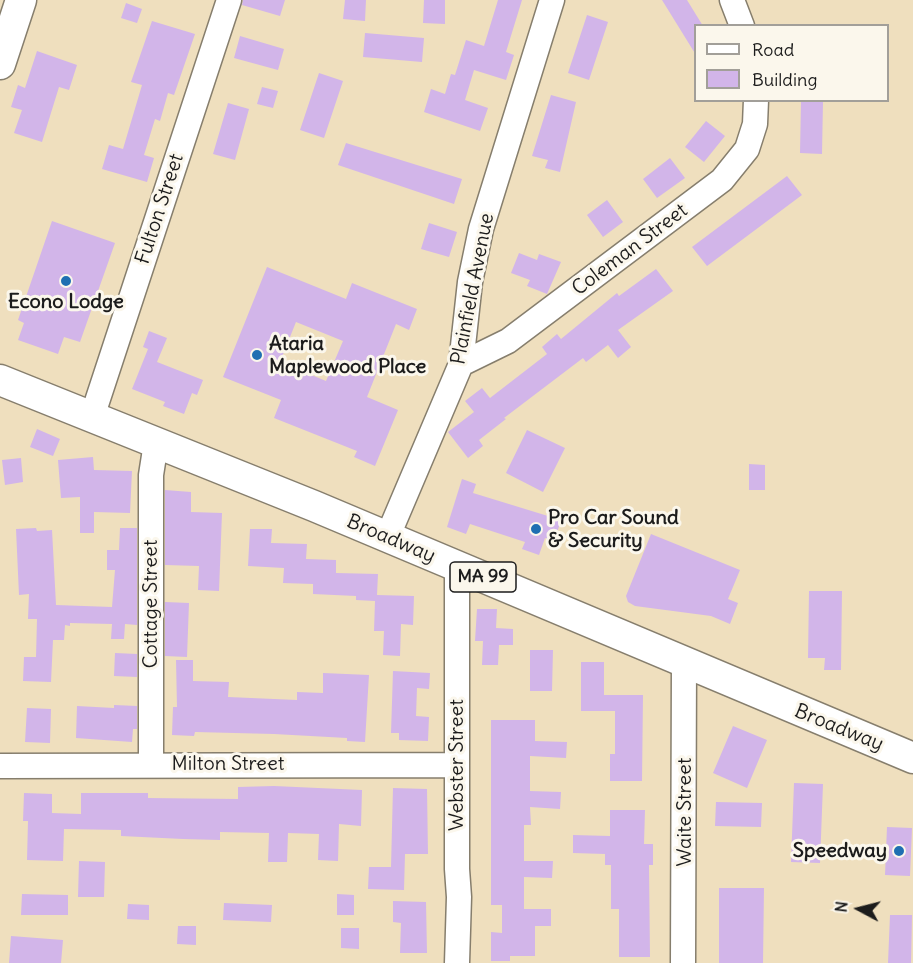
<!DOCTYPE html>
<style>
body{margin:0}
#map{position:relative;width:913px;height:963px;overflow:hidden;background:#efdfbe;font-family:Delius,sans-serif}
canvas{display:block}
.legend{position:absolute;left:694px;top:24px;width:195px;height:78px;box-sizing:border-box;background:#fbf7ec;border:2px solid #a29f99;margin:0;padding:8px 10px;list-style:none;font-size:18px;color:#1c1c1c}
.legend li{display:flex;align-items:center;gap:12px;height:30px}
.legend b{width:30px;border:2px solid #a29f99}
.north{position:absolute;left:829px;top:879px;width:60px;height:60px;-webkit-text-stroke:4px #fbf7ec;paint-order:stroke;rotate:277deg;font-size:16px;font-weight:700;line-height:24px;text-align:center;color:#1c1c1c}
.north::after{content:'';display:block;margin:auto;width:21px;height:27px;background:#1c1c1c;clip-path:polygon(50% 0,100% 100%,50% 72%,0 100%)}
</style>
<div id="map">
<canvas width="913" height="963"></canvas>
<ul class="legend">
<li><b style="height:8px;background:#fff"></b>Road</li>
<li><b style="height:16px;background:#d2b5e9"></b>Building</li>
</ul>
<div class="north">N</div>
</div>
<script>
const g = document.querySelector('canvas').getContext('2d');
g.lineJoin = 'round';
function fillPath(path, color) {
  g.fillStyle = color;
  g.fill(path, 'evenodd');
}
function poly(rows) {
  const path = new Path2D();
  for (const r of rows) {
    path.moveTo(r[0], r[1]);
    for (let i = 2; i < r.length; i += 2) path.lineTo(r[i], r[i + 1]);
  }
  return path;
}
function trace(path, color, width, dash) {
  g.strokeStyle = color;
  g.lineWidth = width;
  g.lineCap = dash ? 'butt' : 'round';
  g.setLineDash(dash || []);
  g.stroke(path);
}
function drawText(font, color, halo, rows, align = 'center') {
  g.font = font + ' Delius,sans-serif';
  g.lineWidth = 6;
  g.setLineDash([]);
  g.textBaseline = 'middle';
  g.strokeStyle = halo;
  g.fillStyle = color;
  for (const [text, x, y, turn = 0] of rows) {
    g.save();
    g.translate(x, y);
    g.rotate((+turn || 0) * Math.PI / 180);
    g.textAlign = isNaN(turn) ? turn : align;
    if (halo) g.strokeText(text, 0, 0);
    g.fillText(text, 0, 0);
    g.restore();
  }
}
fillPath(poly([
 [243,0,285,0,280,16,242,5],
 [345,0,366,0,365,21,343,19],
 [424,0,445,0,445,24,423,23],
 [498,0,522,0,506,52,514,55,506,80,474,70,465,100,488,108,480,131,424,112,431,89,445,94,451,74,455,75,466,40,484,46],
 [662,0,687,0,703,26,696,26,696,55],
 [126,3,142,9,137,23,121,18],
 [587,15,608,22,589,80,568,73],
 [152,21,195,34,174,95,168,93,160,121,155,119,144,155,154,158,147,182,102,169,109,145,123,149,142,85,131,82],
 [365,33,424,38,422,62,363,57],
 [240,36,284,49,278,70,234,58],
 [37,51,77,65,69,90,59,87,42,142,14,133,22,110,11,107,18,85,25,88],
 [319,73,343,81,324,138,300,130],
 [262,87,278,91,273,108,257,104],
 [551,95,576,102,560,172,545,168,548,160,532,156],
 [801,101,823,101,822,154,800,153],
 [228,103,249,109,235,160,213,154],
 [706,121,725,136,704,162,685,147],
 [346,143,462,179,454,204,338,165],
 [670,158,685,178,657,198,643,179],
 [787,176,802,195,707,266,692,247],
 [607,200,623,222,603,237,587,215],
 [52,221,115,243,80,342,64,337,58,354,18,340,24,323,18,320],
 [429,223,457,232,449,257,421,249],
 [519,253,537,260,539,254,561,262,547,294,527,286,530,280,511,273],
 [267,267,346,299,352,283,417,309,409,330,396,324,367,397,398,410,375,466,354,457,357,451,274,418,281,400,223,377],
 [296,322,343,341,326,381,280,362],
 [656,269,673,291,618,330,631,347,618,358,608,345,586,362,583,358,504,418,506,419,479,440,483,446,468,458,448,432,474,412,465,401,482,388,490,398,547,354,542,347,557,334,561,339,617,293,619,296],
 [149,331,167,338,157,362,203,380,197,395,192,393,184,414,163,406,165,402,132,389,148,349,143,347],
 [37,429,60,439,53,456,30,447],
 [527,430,565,448,543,492,506,473],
 [93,457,94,470,132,471,130,513,94,512,94,533,80,533,80,497,61,498,58,460],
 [21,458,23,482,5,485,2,460],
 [749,464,765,465,765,490,749,490],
 [462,479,476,484,473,493,561,520,554,542,545,538,539,555,522,549,525,542,470,524,466,534,447,527],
 [165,490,191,492,191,512,222,513,219,591,198,590,199,566,165,565],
 [36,528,37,531,52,530,56,605,112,607,115,570,107,570,107,550,119,550,120,528,137,528,137,625,125,624,124,639,111,639,112,624,70,623,70,626,65,625,64,640,53,640,51,682,23,681,24,657,36,657,37,619,28,619,29,594,19,595,16,529],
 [250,529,272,529,271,543,307,544,306,559,336,560,336,573,378,574,377,595,414,596,413,625,401,624,400,656,383,655,384,631,374,631,375,601,356,600,356,596,313,594,313,584,283,583,284,568,248,566],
 [651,534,740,570,728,599,738,603,730,624,711,616,635,606,628,602,626,596],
 [809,591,842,591,841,670,824,670,825,658,808,658],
 [165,602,189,603,187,657,165,656],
 [477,609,497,609,496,628,513,629,513,645,499,645,498,665,482,665,483,641,475,641],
 [530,650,553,650,552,691,530,691],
 [115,653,137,654,137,677,114,676],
 [176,660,193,660,193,681,229,682,228,697,297,700,297,692,323,693,323,673,369,675,365,742,347,741,347,738,274,734,195,732,194,736,172,735,173,707,177,707],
 [581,662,604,662,604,695,643,695,642,781,610,781,610,754,615,754,615,711,581,711],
 [393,671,430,673,429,689,417,688,416,716,429,717,428,741,399,740,399,733,391,733],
 [114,705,137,706,137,729,133,729,132,742,76,738,77,706,114,708],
 [27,708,51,709,50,743,25,742],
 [491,720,535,720,535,741,567,742,566,758,530,756,530,791,561,792,560,809,530,807,531,825,524,825,524,861,553,861,552,878,524,877,524,909,551,909,551,926,535,926,535,956,510,956,510,961,491,961,491,932,502,933,502,905,491,905],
 [733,726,767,740,747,788,713,773],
 [794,783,823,784,820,863,791,862],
 [274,786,362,790,361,826,339,824,338,861,318,860,319,834,288,833,287,862,268,862,269,833,220,832,220,840,183,839,121,836,121,830,64,829,63,861,27,860,28,821,23,821,24,793,52,794,52,813,81,814,81,793,148,793,148,798,238,799,238,787],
 [393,788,427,789,428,854,405,854,404,890,368,889,369,867,391,867],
 [716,802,762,803,761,827,715,826],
 [610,810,645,810,644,844,653,844,653,865,649,865,650,957,619,957,619,909,611,909,611,865,605,865,605,854,573,853,573,835,610,836],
 [887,827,912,828,910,876,885,875],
 [79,861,105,862,104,897,78,897],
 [719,888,764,888,763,963,719,963],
 [22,894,68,895,68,915,21,915],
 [337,894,354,895,354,915,337,915],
 [393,901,426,902,427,953,400,953,401,923,393,922],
 [224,903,272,905,271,922,223,920],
 [128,904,149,905,149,920,127,919],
 [890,915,912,915,911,963,888,963],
 [178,926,196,926,196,945,177,944],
 [341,928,359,928,359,949,341,948],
 [11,936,63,940,61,963,9,963]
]), '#d2b5e9');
const minor = poly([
 [732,0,742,26],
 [461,364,508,341,722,180,747,149,755,124,756,100],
 [92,417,229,0],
 [387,538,461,364,470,282,481,229,552,0],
 [457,567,457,869,459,897,457,963],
 [151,764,151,475,156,443],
 [0,766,457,765],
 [683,963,684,661]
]);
const major = poly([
 [0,64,21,0],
 [0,380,314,506,913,758]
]);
trace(minor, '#867e6d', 27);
trace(major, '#867e6d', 33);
trace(minor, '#fff', 24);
trace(major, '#fff', 30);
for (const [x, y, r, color] of [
 [66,281,6,"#1f6fb2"],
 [257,355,6,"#1f6fb2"],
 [536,529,6,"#1f6fb2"],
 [899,851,6,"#1f6fb2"]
]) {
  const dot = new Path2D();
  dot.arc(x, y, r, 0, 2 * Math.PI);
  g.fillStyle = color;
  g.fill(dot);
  trace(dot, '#fbf7ec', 2);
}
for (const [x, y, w] of [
 [483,577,66]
]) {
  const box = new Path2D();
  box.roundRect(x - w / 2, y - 15, w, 30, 4.5);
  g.fillStyle = '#fbf7ec';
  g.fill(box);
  trace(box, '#1c1c1c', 1.5);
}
drawText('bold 18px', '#1c1c1c', null, [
 ["MA 99",483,577]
]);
drawText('20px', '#1c1c1c', '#fbf7ec', [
 ["Fulton Street",160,209,-72],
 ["Coleman Street",630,250,-37],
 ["Plainfield Avenue",473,289,-79],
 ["Broadway",391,539,23],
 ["Cottage Street",151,604,-90],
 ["Broadway",839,728,22],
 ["Milton Street",228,764],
 ["Webster Street",457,765,-90],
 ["Waite Street",685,812,-90]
]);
drawText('bold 20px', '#1c1c1c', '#fbf7ec', [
 ["Econo Lodge",66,302,"center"],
 ["Ataria",269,344],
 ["Maplewood Place",269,367],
 ["Pro Car Sound",548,518],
 ["& Security",548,541],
 ["Speedway",887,851,"right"]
], 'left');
</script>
